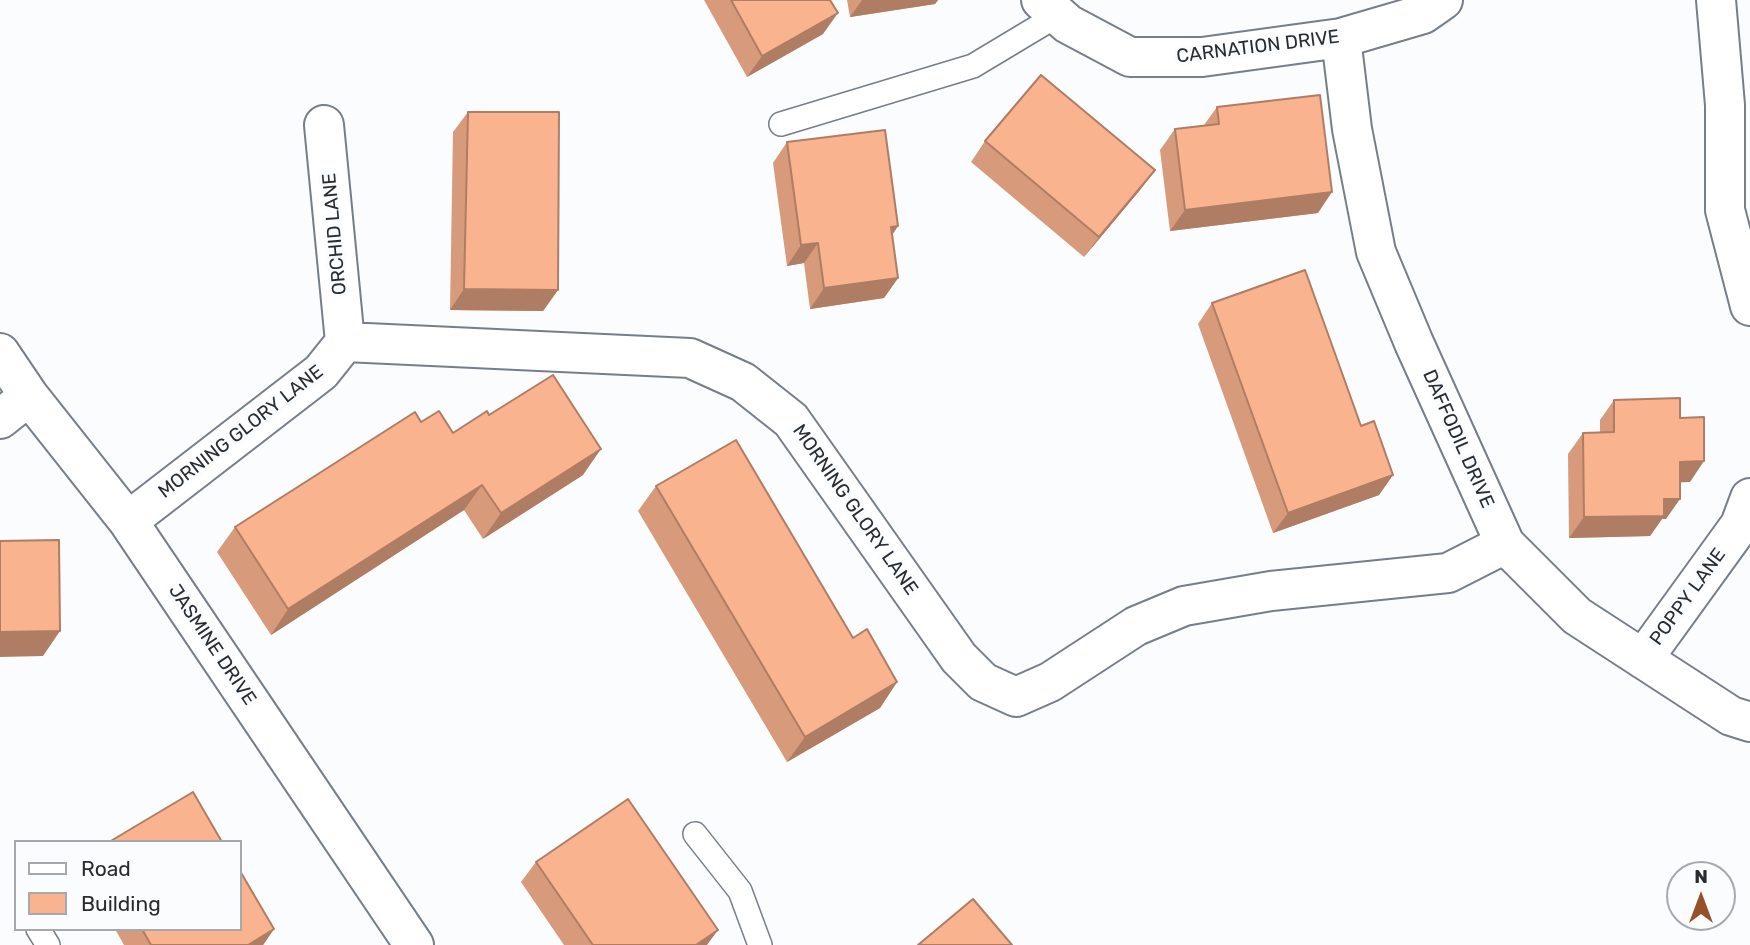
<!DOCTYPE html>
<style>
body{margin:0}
#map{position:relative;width:1750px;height:945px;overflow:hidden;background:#fafcfe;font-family:Rubik,sans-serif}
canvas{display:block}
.legend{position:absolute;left:14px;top:840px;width:228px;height:91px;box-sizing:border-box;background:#fafcfe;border:2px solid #a6a9ac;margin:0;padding:9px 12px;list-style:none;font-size:21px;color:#282c31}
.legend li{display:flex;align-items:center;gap:14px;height:35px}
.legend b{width:35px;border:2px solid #a6a9ac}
.north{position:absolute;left:1666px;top:861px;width:70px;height:70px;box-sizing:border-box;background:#fafcfe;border:2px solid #a6a9ac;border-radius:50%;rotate:0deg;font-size:19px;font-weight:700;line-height:28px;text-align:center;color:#282c31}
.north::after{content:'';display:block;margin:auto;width:24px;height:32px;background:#975129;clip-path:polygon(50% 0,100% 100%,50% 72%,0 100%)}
</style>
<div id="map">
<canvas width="1750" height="945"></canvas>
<ul class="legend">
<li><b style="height:9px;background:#fff"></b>Road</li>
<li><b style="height:19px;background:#fab38f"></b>Building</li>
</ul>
<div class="north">N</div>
</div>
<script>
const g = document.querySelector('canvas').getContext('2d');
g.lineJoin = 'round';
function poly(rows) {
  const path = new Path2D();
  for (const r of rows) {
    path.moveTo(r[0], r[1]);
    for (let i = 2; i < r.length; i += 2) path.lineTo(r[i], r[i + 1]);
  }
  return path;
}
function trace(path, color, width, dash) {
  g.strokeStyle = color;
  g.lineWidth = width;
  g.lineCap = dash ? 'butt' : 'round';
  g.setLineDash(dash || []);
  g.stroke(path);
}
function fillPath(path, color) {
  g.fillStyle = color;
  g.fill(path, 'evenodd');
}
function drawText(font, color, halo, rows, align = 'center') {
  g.font = font + ' Rubik,sans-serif';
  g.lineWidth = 7;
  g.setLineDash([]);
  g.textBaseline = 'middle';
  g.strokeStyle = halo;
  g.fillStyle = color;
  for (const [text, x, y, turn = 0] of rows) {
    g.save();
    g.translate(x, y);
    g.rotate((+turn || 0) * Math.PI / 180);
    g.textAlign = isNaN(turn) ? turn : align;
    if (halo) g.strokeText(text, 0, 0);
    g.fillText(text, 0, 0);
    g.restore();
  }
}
const service = poly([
 [781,124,973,66,1058,15],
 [695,834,740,891,760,945],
 [38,929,48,945]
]);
const minor = poly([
 [1041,0,1068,24,1130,57,1202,57,1341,38,1423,14,1443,0],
 [1716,0,1725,105,1725,210,1750,306],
 [1341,38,1352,129,1376,252,1414,343,1505,544,1577,616,1731,716,1750,722],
 [324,125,345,342],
 [0,353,29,396,128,521,414,945],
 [0,419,29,396],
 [128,521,321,372,345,342,690,358,743,382,791,420,959,658,983,682,1016,697,1050,682,1136,626,1184,606,1271,591,1448,573,1505,544],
 [1643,659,1740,525,1750,498]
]);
trace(service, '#757e89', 26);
trace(minor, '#757e89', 42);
trace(service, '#fff', 23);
trace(minor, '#fff', 38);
fillPath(poly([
 [704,0,830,0,823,34,747,77],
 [847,0,938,0,935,4,850,17],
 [1217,107,1318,213,1170,231,1160,150,1175,129,1204,125],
 [468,112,558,290,543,311,450,310,453,132],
 [985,141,1140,190,1084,257,971,162],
 [787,142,898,226,892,235,898,278,884,298,810,309,804,263,787,266,773,163],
 [1212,303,1361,426,1393,475,1379,495,1273,533,1198,324],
 [1614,400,1680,418,1690,482,1680,482,1666,519,1662,519,1650,536,1569,538,1568,454,1583,433,1600,433,1600,420],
 [489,415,583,475,483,539,464,510,271,635,217,552,235,527,421,422,453,433],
 [656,486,853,638,897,682,880,708,787,762,638,511],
 [536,862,707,945,564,945,521,882],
 [115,929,274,929,263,945,124,945]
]), '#d79a7b');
fillPath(poly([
 [862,0,938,0,935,4,850,17],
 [838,13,823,34,747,77,762,56],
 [1155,170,1140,190,1084,257,1099,237],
 [1332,192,1318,213,1170,231,1185,210],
 [898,226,884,247,891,227],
 [818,243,804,263,787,266,801,245],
 [898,278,884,298,810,309,824,288],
 [464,289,558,290,543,311,450,310],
 [601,449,583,475,483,539,501,513],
 [1704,461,1690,482,1665,483,1680,462],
 [1393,475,1379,495,1273,533,1288,513],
 [482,485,464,510,271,635,288,609],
 [1664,499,1680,499,1666,519,1662,519,1650,536,1569,538,1584,517],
 [60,631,43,656,0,657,0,632],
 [897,682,880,708,787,762,805,737],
 [274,929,263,945,248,945],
 [718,930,707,945,696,945]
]), '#af7d64');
const building = poly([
 [731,0,830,0,838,13,762,56,731,0],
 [1041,75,1155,170,1099,237,985,141,1041,75],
 [1320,95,1332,192,1185,210,1175,129,1219,124,1217,107,1320,95],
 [468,112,559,112,558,290,464,289,468,112],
 [885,130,898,226,891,227,898,278,824,288,818,243,801,245,787,142,885,130],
 [1305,270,1361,426,1374,421,1393,475,1288,513,1212,303,1305,270],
 [553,375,601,449,501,513,482,485,288,609,235,527,415,412,421,422,439,411,453,433,487,411,489,415,553,375],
 [1680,398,1680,418,1704,417,1704,461,1680,462,1680,499,1664,499,1664,516,1584,517,1583,433,1614,432,1614,400,1680,398],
 [736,440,853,638,867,629,897,682,805,737,656,486,736,440],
 [59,540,60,631,0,632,0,541,59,540],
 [193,792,222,842,109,842,193,792],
 [628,799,718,930,696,945,593,945,536,862,628,799],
 [240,871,274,929,248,945,151,945,142,929,240,929,240,871],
 [973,899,1012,945,918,945,973,899]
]);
fillPath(building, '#fab38f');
trace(building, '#af7d64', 2);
drawText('19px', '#282c31', '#fafcfe', [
 ["CARNATION DRIVE",1258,47,-7],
 ["ORCHID LANE",335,234,-95],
 ["MORNING GLORY LANE",241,432,-38],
 ["DAFFODIL DRIVE",1458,439,66],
 ["MORNING GLORY LANE",855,510,55],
 ["POPPY LANE",1688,597,-54],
 ["JASMINE DRIVE",212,645,56]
]);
</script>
